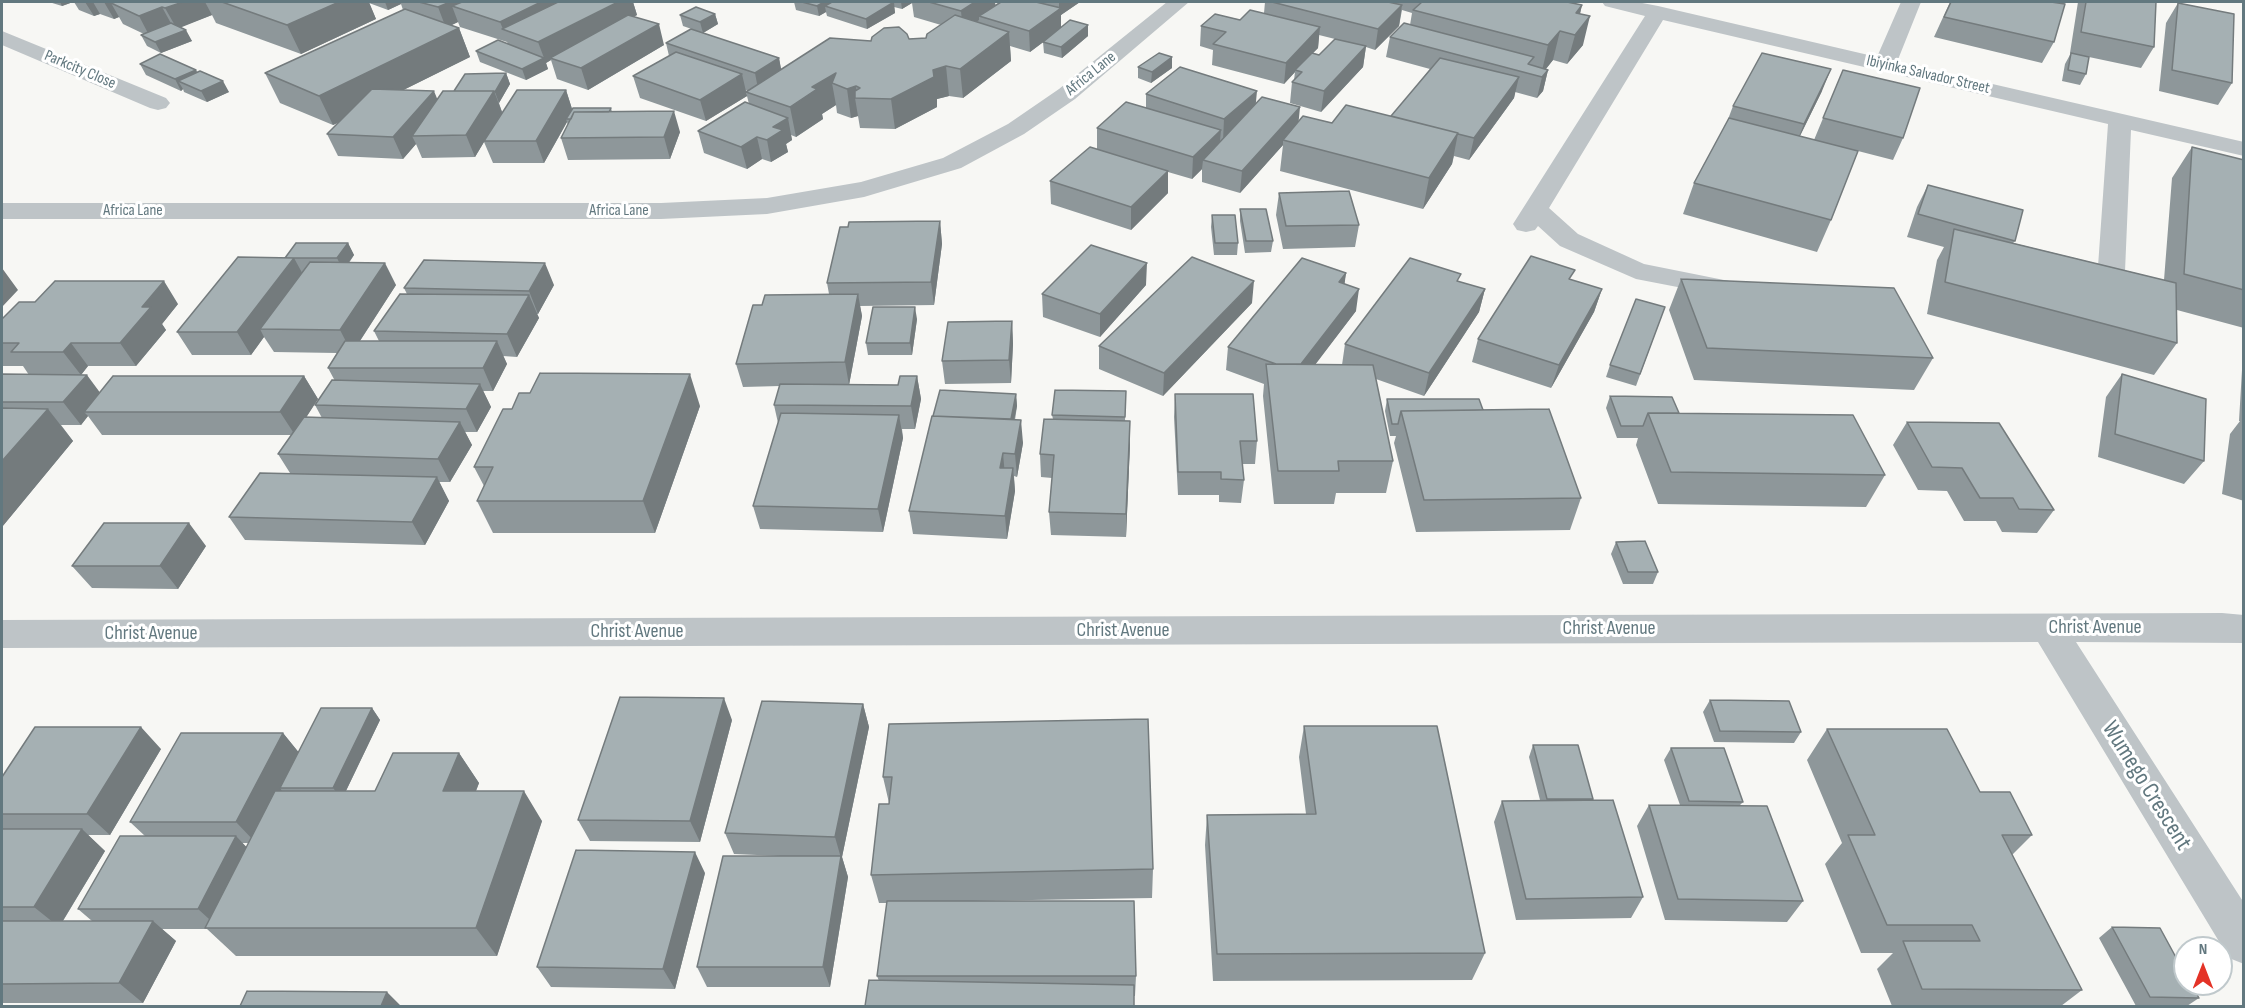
<!DOCTYPE html>
<style>
body{margin:0}
#map{position:relative;width:2245px;height:1008px;overflow:hidden;background:#f7f7f4;font-family:"Sofia Sans Condensed",sans-serif}
canvas{display:block}
.frame{position:absolute;inset:0;border:3px solid #62787f;pointer-events:none}
.north{position:absolute;left:2173px;top:936px;width:60px;height:60px;box-sizing:border-box;background:#fff;border:2px solid #c0c9cc;border-radius:50%;rotate:0deg;font-size:16px;font-weight:700;line-height:24px;text-align:center;color:#62787f}
.north::after{content:'';display:block;margin:auto;width:21px;height:27px;background:#e43327;clip-path:polygon(50% 0,100% 100%,50% 72%,0 100%)}
</style>
<div id="map">
<canvas width="2245" height="1008"></canvas>
<div class="frame"></div>
<div class="north">N</div>
</div>
<script>
const g = document.querySelector('canvas').getContext('2d');
g.lineJoin = 'round';
function poly(rows) {
  const path = new Path2D();
  for (const r of rows) {
    path.moveTo(r[0], r[1]);
    for (let i = 2; i < r.length; i += 2) path.lineTo(r[i], r[i + 1]);
  }
  return path;
}
function fillPath(path, color) {
  g.fillStyle = color;
  g.fill(path, 'evenodd');
}
function trace(path, color, width, dash) {
  g.strokeStyle = color;
  g.lineWidth = width;
  g.lineCap = dash ? 'butt' : 'round';
  g.setLineDash(dash || []);
  g.stroke(path);
}
function drawText(font, color, halo, rows, align = 'center') {
  g.font = font + ' "Sofia Sans Condensed",sans-serif';
  g.lineWidth = 6;
  g.setLineDash([]);
  g.textBaseline = 'middle';
  g.strokeStyle = halo;
  g.fillStyle = color;
  for (const [text, x, y, turn = 0] of rows) {
    g.save();
    g.translate(x, y);
    g.rotate((+turn || 0) * Math.PI / 180);
    g.textAlign = isNaN(turn) ? turn : align;
    if (halo) g.strokeText(text, 0, 0);
    g.fillText(text, 0, 0);
    g.restore();
  }
}
fillPath(poly([
 [1167,2,1189,2,1075,99,1024,134,961,168,864,197,767,214,661,219,2,219,2,203,661,203,767,198,861,182,943,158,1008,124,1059,89,1167,2],
 [1602,2,1637,2,1658,6,1877,57,1901,2,1921,2,1897,62,2244,142,2244,156,2131,130,2124,295,2120,301,2110,303,2100,301,2096,295,2108,124,1663,20,1549,208,1578,234,1644,264,1734,282,1738,288,1734,294,1724,296,1636,279,1560,246,1538,226,1535,230,1526,232,1517,230,1513,224,1645,16,1605,6,1602,2],
 [2,31,166,98,170,103,166,108,158,110,150,108,2,45,2,31],
 [2222,613,2244,615,2244,643,2076,642,2244,903,2244,964,2229,958,2038,642,2,648,2,620,2222,613]
]), '#bec4c7');
fillPath(poly([
 [49,2,73,2,62,6],
 [74,2,633,2,637,15,633,17,664,45,588,90,557,79,551,60,546,63,548,69,526,80,480,62,476,51,508,44,507,42,460,27,458,22,451,25,459,28,470,57,403,90,438,99,454,91,506,73,510,84,499,103,502,112,566,90,572,109,611,108,612,112,680,132,670,159,568,160,561,138,568,125,567,122,544,163,493,163,484,142,475,157,422,158,416,144,403,159,338,156,327,134,338,123,333,125,280,103,265,73,403,10,401,4,388,10,369,3,376,19,301,54,216,23,212,15,180,27,192,41,161,53,147,46,141,35,144,34,123,24,119,17,114,19,100,14,94,16,79,10],
 [794,2,995,2,995,5,1001,2,1080,2,1061,15,1061,28,1088,36,1062,58,1044,53,1043,42,1030,52,1010,46,1011,61,963,98,949,96,937,99,937,107,895,129,860,128,858,116,851,118,837,113,836,105,822,114,823,119,796,137,791,135,792,140,786,144,788,152,771,162,762,159,747,169,704,153,698,131,749,104,746,92,748,91,746,90,747,96,706,121,640,98,633,76,669,56,666,43,779,58,781,70,871,41,926,38,941,25,914,17,912,3,902,9,894,7,895,13,867,29,827,16,826,12,819,16,796,10],
 [1265,2,1567,2,1582,5,1580,14,1583,45,1567,64,1553,60,1546,69,1548,70,1543,91,1537,98,1515,92,1514,98,1469,160,1454,156,1452,164,1423,209,1280,171,1283,145,1240,193,1202,182,1202,169,1192,179,1168,172,1168,193,1131,230,1051,204,1050,181,1097,149,1097,128,1146,108,1146,94,1256,103,1298,122,1332,123,1391,117,1430,69,1386,57,1390,37,1410,25,1412,13,1402,10,1399,26,1375,50,1366,47,1363,67,1321,112,1290,103,1292,82,1294,80,1295,72,1284,84,1212,65,1213,50,1200,46,1201,26,1240,20,1264,13],
 [1319,35,1335,39,1319,55,1313,53,1318,48],
 [1950,2,2065,2,2054,42,2042,63,1934,37],
 [2078,2,2156,2,2154,47,2141,68,2070,53],
 [2178,3,2232,83,2218,105,2159,91,2166,23],
 [715,14,718,24,703,33,683,26,680,15],
 [2071,53,2086,74,2080,85,2062,81,2065,64],
 [1172,57,1172,68,1151,83,1138,78,1138,67],
 [140,64,197,72,229,92,207,102,184,92,183,89,181,91,146,75],
 [1843,70,1903,138,1893,160,1858,151,1831,220,1817,252,1683,214,1694,183,1727,122,1733,106,1822,91,1800,136,1814,140],
 [2192,147,2244,160,2244,328,2177,310,2177,343,2154,375,1927,314,1937,260,1944,247,1907,237,1917,207,1928,185,2015,241,2013,243,2164,280,2172,178],
 [1279,193,1359,225,1355,247,1283,249,1276,215],
 [1240,209,1273,241,1271,252,1245,253,1240,221],
 [1212,215,1238,243,1237,255,1214,255,1211,227],
 [940,221,942,244,934,305,860,306,862,316,849,385,898,385,917,376,921,399,915,429,902,429,903,438,883,532,760,529,753,506,778,423,774,405,780,386,743,387,736,364,762,305,829,294,827,283,848,227],
 [348,243,354,255,349,263,396,285,360,341,379,341,374,331,407,294,404,288,554,285,538,314,537,314,539,318,517,357,503,356,507,364,493,391,483,391,491,407,477,432,465,432,472,445,450,482,439,482,449,501,425,545,245,540,229,517,290,473,278,454,292,435,102,435,88,416,81,425,61,425,73,441,2,527,2,374,29,375,23,366,2,366,2,319,178,304,162,324,166,330,136,366,88,366,81,375,100,393,304,376,318,399,306,417,322,418,315,405,335,381,328,368,337,353,274,352,264,337,251,355,192,355,177,332,285,258],
 [1346,273,1344,284,1356,311,1315,364,1342,365,1345,344,1459,282,1485,289,1479,312,1424,396,1376,379,1393,461,1386,493,1336,493,1334,504,1274,504,1263,396,1264,384,1226,370,1228,347],
 [1681,279,1933,358,1914,390,1694,380,1669,310],
 [1146,285,1100,337,1043,317,1042,294],
 [1602,289,1594,312,1551,388,1472,362,1478,339],
 [1252,303,1163,396,1099,369,1099,346],
 [1665,307,1636,386,1606,377,1610,365],
 [917,319,912,355,868,355,866,343],
 [1012,321,1013,344,1011,383,945,384,942,361],
 [2244,368,2244,501,2222,494,2230,434,2240,421,2239,421,2242,370],
 [2122,374,2204,461,2184,484,2098,457,2106,397],
 [1126,391,1125,421,1130,444,1126,537,1051,535,1049,512,1052,478,1041,477,1040,454,1053,419,1052,415],
 [1016,394,1017,406,1015,420,1023,443,1017,477,1014,476,1015,491,1007,539,913,534,909,511],
 [1175,394,1257,441,1255,464,1242,464,1244,480,1241,503,1219,502,1219,495,1178,495,1174,417],
 [1610,396,1679,413,1885,475,1866,507,1658,504,1636,445,1638,438,1617,438,1606,408],
 [1387,399,1483,410,1581,498,1570,530,1416,532,1394,443,1396,436,1390,436,1385,411],
 [700,406,655,533,493,533,477,501,484,486,474,467,512,409],
 [1907,422,2054,510,2037,533,2002,532,1996,521,1964,521,1947,491,1918,490,1893,445],
 [1616,542,1658,572,1653,584,1623,584,1611,554],
 [206,546,178,589,92,588,72,566],
 [1710,700,1801,732,1794,743,1714,742,1703,712],
 [863,704,869,727,842,857,848,877,830,987,707,987,697,967,780,856,734,854,725,833],
 [372,708,380,720,346,791,375,791,459,753,479,783,476,791,542,821,497,956,236,956,207,929,162,929,176,941,143,1003,2,1003,2,777,161,749,110,835,88,835,105,851,63,921,92,921,78,909,145,836,130,822,283,733,298,752],
 [242,843,249,843,246,847],
 [732,720,700,842,590,841,578,820],
 [889,724,1153,869,1152,898,972,901,1136,976,1135,996,879,981,877,976,887,903,879,903,871,875,889,803,883,777],
 [1304,726,1485,953,1472,980,1213,981,1205,845,1207,815,1306,814,1299,757],
 [1827,729,1980,792,2032,835,2012,855,2082,990,2061,1006,1892,1006,1877,969,1893,953,1861,953,1825,864,1842,843,1807,760],
 [1533,745,1593,799,1593,800,1643,897,1631,918,1516,920,1494,822,1502,801,1540,800,1529,757],
 [1671,748,1743,802,1740,805,1803,901,1787,922,1665,920,1637,826,1649,805,1680,805,1664,760],
 [705,873,675,989,551,987,537,967],
 [2112,927,2199,998,2187,1006,2136,1006,2099,938]
]), '#8e979a');
fillPath(poly([
 [60,2,73,2,62,6],
 [85,2,93,2,100,14,94,16],
 [104,2,156,2,111,3,119,17,114,19],
 [183,2,205,2,212,15,177,29,165,8],
 [339,2,369,2,376,19,301,54,287,25],
 [385,2,400,2,401,4,388,10],
 [450,2,498,2,452,6,458,22,446,28,438,7],
 [541,2,571,2,503,29,500,22],
 [618,2,633,2,637,15,553,59,550,58,551,60,546,63,548,69,526,80,522,69,544,58,538,42],
 [824,2,833,2,825,6,826,12,819,16,817,6],
 [894,2,895,13,867,29,866,19],
 [901,2,912,2,912,3,902,9],
 [975,2,995,2,996,9,979,16,979,20,963,32,961,11],
 [1059,2,1080,2,1061,15,1061,29,1030,52,1029,31,1059,9],
 [1402,5,1399,26,1375,50,1378,29],
 [1582,5,1575,34,1576,13],
 [162,7,173,27,150,37,139,16],
 [715,14,718,24,703,33,700,22],
 [1590,16,1583,45,1567,64,1575,35],
 [659,24,664,45,588,90,581,68],
 [1088,25,1088,36,1062,58,1061,47],
 [1320,27,1318,48,1296,70,1295,70,1295,72,1284,84,1286,63],
 [459,28,470,57,333,125,319,96],
 [186,30,192,41,161,53,155,42],
 [1560,31,1553,60,1541,75,1548,45],
 [1009,32,1011,61,963,98,960,69],
 [1366,46,1363,67,1321,112,1324,91],
 [1172,57,1172,68,1151,83,1152,72],
 [779,58,783,79,759,94,755,73],
 [946,66,949,96,937,99,937,107,895,129,891,99,933,70],
 [1831,69,1822,91,1795,146,1804,124],
 [196,70,202,81,178,81,183,89,181,91,175,79],
 [1548,70,1543,91,1537,98,1542,77],
 [506,73,510,84,499,103,495,92],
 [836,73,832,83,836,105,822,114,823,119,796,137,790,107,812,87],
 [742,74,747,96,706,121,700,100],
 [1519,77,1514,98,1469,160,1474,138],
 [223,81,229,92,207,102,201,91],
 [856,86,857,98,855,98,858,116,851,118,847,89],
 [566,90,573,112,566,119,567,122,544,163,536,141],
 [434,91,443,113,412,136,416,144,403,159,393,137],
 [494,91,502,112,475,157,466,135],
 [1257,91,1255,112,1223,141,1224,119],
 [1300,107,1298,128,1283,140,1283,145,1240,193,1242,171],
 [674,111,680,132,670,159,664,137],
 [788,118,792,140,786,144,788,152,771,162,767,140,773,127],
 [1221,130,1219,152,1203,160,1202,169,1192,179,1193,157],
 [1458,133,1452,164,1423,209,1429,178],
 [757,137,762,159,747,169,741,147],
 [1168,171,1168,193,1131,230,1131,207],
 [940,221,942,244,934,305,931,282],
 [348,243,354,255,343,270,337,258],
 [294,258,306,280,260,329,264,337,251,355,237,332],
 [385,263,396,285,352,353,340,330],
 [545,263,554,285,538,314,529,291],
 [1147,263,1146,285,1100,337,1100,314],
 [2,268,18,290,2,307],
 [1346,273,1343,296,1339,282],
 [164,281,178,304,162,324,166,330,136,366,120,343,142,307],
 [1254,281,1252,303,1163,396,1164,373],
 [1359,289,1356,311,1293,394,1296,371],
 [1485,289,1479,312,1424,396,1429,373],
 [1602,289,1594,312,1551,388,1559,365],
 [858,294,862,316,849,385,845,362],
 [529,295,539,318,517,357,507,334],
 [915,307,917,319,912,355,910,343],
 [1012,321,1013,344,1011,383,1009,360],
 [497,341,507,364,493,391,483,368],
 [71,343,88,366,81,375,63,352],
 [690,374,700,406,655,533,643,501],
 [87,375,104,398,84,412,88,416,81,425,63,402],
 [304,376,318,399,295,435,280,412],
 [917,376,921,399,915,429,911,406],
 [480,384,491,407,477,432,466,409],
 [1016,394,1017,406,1011,435,1010,423],
 [48,409,73,441,2,527,2,461],
 [899,415,903,438,883,532,878,509],
 [1021,420,1023,443,1017,477,1015,454],
 [1130,421,1130,444,1126,537,1126,514],
 [460,422,472,445,450,482,438,459],
 [1003,453,1005,476,1000,468],
 [1013,468,1015,491,1007,539,1005,516],
 [437,477,449,501,425,545,412,522],
 [189,523,206,546,178,589,160,566],
 [724,698,732,720,700,842,690,821],
 [863,704,869,727,842,857,848,877,830,987,823,967,841,858,835,837],
 [372,708,380,720,342,799,333,788],
 [141,727,161,749,110,835,87,814],
 [283,733,301,755,280,788,282,791,256,843,236,822],
 [459,753,479,783,464,821,443,791],
 [524,791,542,821,497,956,476,928],
 [82,829,105,851,59,927,34,907],
 [236,836,256,857,219,928,198,909],
 [695,852,705,873,675,989,663,969],
 [153,921,176,941,143,1003,119,983],
 [387,992,401,1006,381,1006]
]), '#747b7d');
const building = poly([
 [116,2,183,2,165,8,162,7,139,16,111,3,116,2],
 [222,2,339,2,287,25,222,2],
 [419,2,450,2,438,7,419,2],
 [462,2,541,2,500,22,452,6,462,2],
 [558,2,618,2,538,42,502,29,558,2],
 [802,2,824,2,817,6,802,2],
 [832,2,894,2,866,19,825,6,832,2],
 [929,2,975,2,961,11,929,2],
 [1001,2,1036,2,1061,8,1029,31,979,16,1001,2],
 [1272,2,1388,2,1402,5,1378,29,1272,2],
 [1422,2,1567,2,1582,5,1576,13,1590,16,1575,35,1560,31,1548,45,1413,10,1422,2],
 [1951,2,2051,2,2065,4,2054,42,1944,17,1951,2],
 [2086,2,2156,2,2154,47,2081,32,2086,2],
 [2178,3,2234,14,2232,83,2172,70,2178,3],
 [696,7,715,14,700,22,680,15,696,7],
 [405,9,459,28,319,96,265,73,405,9],
 [1250,10,1320,27,1286,63,1213,44,1226,32,1201,26,1215,14,1240,20,1250,10],
 [628,15,659,24,581,68,550,58,628,15],
 [955,15,1009,32,960,69,946,66,933,70,934,77,891,99,855,98,855,91,860,88,856,86,847,89,832,83,836,73,812,87,817,89,790,107,746,92,830,38,871,41,872,37,884,28,899,27,907,34,909,39,926,38,927,34,955,15],
 [1070,20,1088,25,1061,47,1043,42,1070,20],
 [171,23,186,30,155,42,141,35,171,23],
 [1404,23,1534,57,1528,64,1548,70,1542,77,1390,37,1404,23],
 [691,29,779,58,755,73,666,43,691,29],
 [1335,39,1366,46,1324,91,1292,82,1302,72,1295,70,1312,53,1319,55,1335,39],
 [498,40,544,58,522,69,476,51,498,40],
 [676,52,742,74,700,100,633,76,676,52],
 [1159,53,1172,57,1152,72,1138,67,1159,53],
 [1762,53,1831,69,1804,124,1733,106,1762,53],
 [2071,53,2089,57,2086,74,2068,70,2071,53],
 [160,54,196,70,175,79,140,64,160,54],
 [1440,58,1519,77,1474,138,1458,134,1458,133,1391,116,1440,58],
 [1180,67,1257,91,1224,119,1146,94,1180,67],
 [1843,70,1920,88,1903,138,1823,118,1843,70],
 [200,71,223,81,201,91,178,81,200,71],
 [506,73,495,92,494,91,454,91,465,74,506,73],
 [372,89,434,91,393,137,327,134,372,89],
 [517,90,566,90,536,141,484,141,517,90],
 [443,91,494,91,466,135,412,136,443,91],
 [1262,97,1300,107,1242,171,1203,160,1262,97],
 [745,102,788,118,773,127,783,130,767,140,757,137,741,147,698,131,745,102],
 [1126,102,1221,130,1193,157,1097,128,1126,102],
 [1346,105,1458,133,1429,178,1283,140,1303,116,1332,123,1346,105],
 [573,108,611,108,609,112,574,112,571,119,566,119,573,108],
 [674,111,664,137,561,138,574,112,674,111],
 [1729,118,1858,151,1831,220,1694,183,1729,118],
 [1090,147,1168,171,1131,207,1050,181,1090,147],
 [2192,147,2244,160,2244,290,2184,274,2192,147],
 [1928,185,2023,210,2015,241,1918,214,1928,185],
 [1349,191,1359,225,1286,226,1279,193,1349,191],
 [1240,209,1266,209,1273,241,1246,241,1240,209],
 [1212,215,1235,215,1238,243,1215,243,1212,215],
 [940,221,931,282,827,283,840,227,848,227,849,222,940,221],
 [1954,229,2176,283,2177,343,1945,282,1954,229],
 [296,243,348,243,337,258,285,258,296,243],
 [1091,245,1147,263,1100,314,1042,294,1091,245],
 [1531,256,1575,270,1569,279,1602,289,1559,365,1478,339,1531,256],
 [238,257,294,258,237,332,177,332,238,257],
 [1192,257,1254,281,1164,373,1099,346,1192,257],
 [1302,258,1346,273,1339,282,1359,289,1301,364,1276,364,1228,347,1302,258],
 [1410,258,1461,274,1457,281,1485,289,1429,373,1345,344,1410,258],
 [424,260,545,263,529,291,404,288,424,260],
 [310,262,385,263,340,330,260,329,310,262],
 [1681,279,1894,288,1933,358,1707,348,1681,279],
 [55,281,164,281,142,307,151,307,120,343,71,343,63,352,11,352,19,343,2,343,2,319,19,302,35,302,55,281],
 [400,294,529,295,507,334,374,331,400,294],
 [858,294,845,362,736,364,753,305,762,305,765,295,858,294],
 [1636,299,1665,307,1640,374,1610,365,1636,299],
 [873,307,915,307,910,343,866,343,873,307],
 [1012,321,1009,360,942,361,948,322,1012,321],
 [345,341,497,341,483,368,328,368,345,341],
 [1266,364,1373,365,1393,461,1338,461,1339,471,1278,471,1266,364],
 [540,373,690,374,643,501,477,501,493,467,474,467,503,409,512,409,519,393,530,393,540,373],
 [2,374,87,375,63,402,2,402,2,374],
 [2122,374,2206,399,2204,461,2115,434,2122,374],
 [113,376,304,376,280,412,84,412,113,376],
 [900,376,917,376,911,406,774,405,780,384,898,385,900,376],
 [332,380,480,384,466,409,315,405,332,380],
 [940,390,1016,394,1011,419,933,416,940,390],
 [1055,390,1126,391,1125,417,1052,415,1055,390],
 [1175,394,1253,394,1257,441,1240,441,1244,480,1221,479,1221,472,1178,472,1175,394],
 [1610,396,1672,397,1679,413,1648,413,1643,426,1621,426,1610,396],
 [1387,399,1479,399,1483,410,1401,411,1398,424,1392,424,1387,399],
 [2,408,48,409,2,461,2,408],
 [1549,409,1581,498,1424,500,1401,411,1549,409],
 [781,413,899,415,878,509,753,506,781,413],
 [1648,413,1853,415,1885,475,1671,472,1648,413],
 [932,416,1021,420,1015,454,1003,453,1000,468,1013,468,1005,516,909,511,932,416],
 [304,417,460,422,438,459,278,454,304,417],
 [1044,419,1130,421,1126,514,1049,512,1054,455,1040,454,1044,419],
 [1907,422,1999,423,2054,510,2019,509,2013,498,1980,498,1962,468,1932,467,1907,422],
 [260,473,437,477,412,522,229,517,260,473],
 [104,523,189,523,160,566,72,566,104,523],
 [1645,541,1658,572,1628,572,1616,542,1645,541],
 [620,697,724,698,690,821,578,820,620,697],
 [1710,700,1789,701,1801,732,1720,731,1710,700],
 [762,701,863,704,835,837,725,833,762,701],
 [321,708,372,708,333,788,280,788,321,708],
 [1148,719,1153,869,871,875,879,804,889,804,892,777,883,777,889,724,1148,719],
 [1304,726,1437,726,1485,953,1217,954,1207,815,1316,814,1304,726],
 [35,727,141,727,87,814,2,814,2,777,35,727],
 [1827,729,1947,729,1980,792,2010,792,2032,835,2002,835,2082,990,1922,989,1903,941,1980,941,1972,925,1887,925,1848,835,1875,835,1827,729],
 [181,733,283,733,236,822,130,822,181,733],
 [1533,745,1578,745,1593,799,1547,799,1533,745],
 [1671,748,1724,748,1743,802,1689,801,1671,748],
 [393,753,459,753,443,791,524,791,476,928,205,928,275,791,375,791,393,753],
 [1613,800,1643,897,1526,899,1502,801,1613,800],
 [1649,805,1767,806,1803,901,1678,899,1649,805],
 [2,829,82,829,34,907,2,907,2,829],
 [120,836,236,836,198,909,78,909,120,836],
 [576,850,695,852,663,969,537,967,576,850],
 [723,856,841,856,823,967,697,967,723,856],
 [887,901,1134,901,1136,976,877,976,887,901],
 [2,921,153,921,119,983,2,984,2,921],
 [2112,927,2160,928,2185,974,2185,984,2191,984,2199,998,2150,997,2112,927],
 [869,980,1134,985,1134,1006,865,1006,869,980],
 [247,991,387,992,381,1006,240,1006,247,991]
]);
fillPath(building, '#a5b0b3');
trace(building, '#747b7d', 1.5);
drawText('16px', '#62787f', '#fff', [
 ["Parkcity Close",80,70,23],
 ["Africa Lane",1091,74,-39],
 ["Ibiyinka Salvador Street",1928,75,13],
 ["Africa Lane",133,211],
 ["Africa Lane",619,211]
]);
drawText('20px', '#62787f', '#fff', [
 ["Christ Avenue",2095,628],
 ["Christ Avenue",1609,629],
 ["Christ Avenue",1123,631],
 ["Christ Avenue",637,632],
 ["Christ Avenue",151,634]
]);
drawText('24px', '#62787f', '#fff', [
 ["Wumego Crescent",2146,786,58]
]);
</script>
